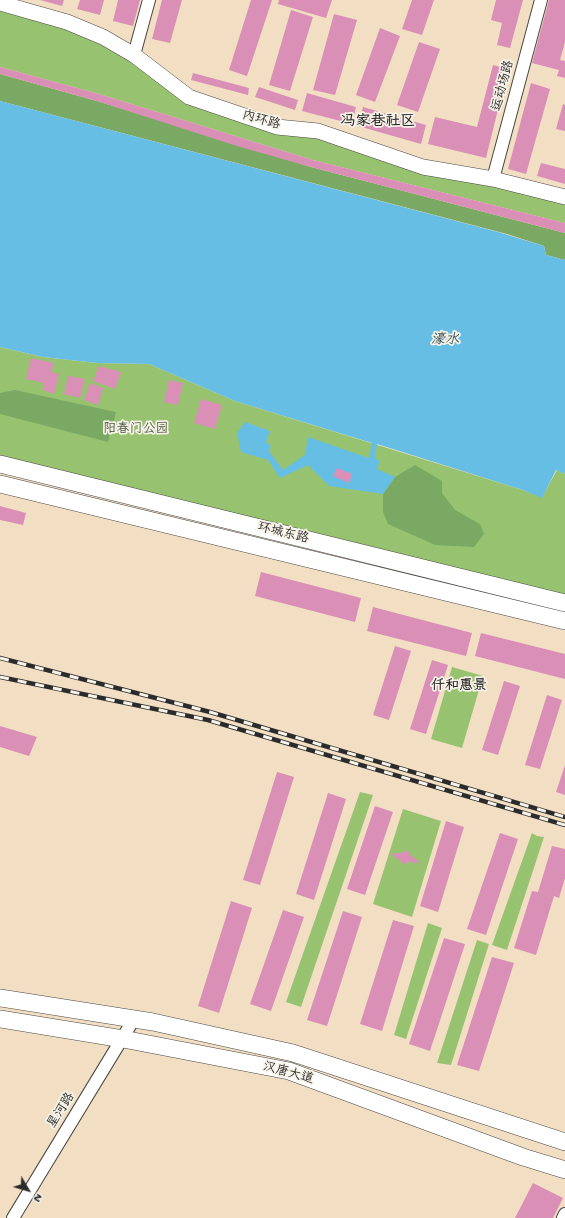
<!DOCTYPE html>
<meta charset="utf-8">
<style>
body{margin:0}
#map{position:relative;width:565px;height:1218px;overflow:hidden;background:#f2dfc3;font-family:"Gochi Hand",sans-serif}
canvas{display:block}
.north{position:absolute;left:8px;top:1170px;width:40px;height:40px;-webkit-text-stroke:3px #f7f3e8;paint-order:stroke;rotate:128deg;font-size:11px;font-weight:700;line-height:16px;text-align:center;color:#2b2b2b}
.north::after{content:'';display:block;margin:auto;width:14px;height:18px;background:#2b2b2b;clip-path:polygon(50% 0,100% 100%,50% 72%,0 100%)}
</style>
<div id="map">
<canvas width="565" height="1218"></canvas>
<div class="north">N</div>
</div>
<script>
const g = document.querySelector('canvas').getContext('2d');
g.lineJoin = 'round';
function fillPath(path, color) {
  g.fillStyle = color;
  g.fill(path, 'evenodd');
}
function poly(rows) {
  const path = new Path2D();
  for (const r of rows) {
    path.moveTo(r[0], r[1]);
    for (let i = 2; i < r.length; i += 2) path.lineTo(r[i], r[i + 1]);
  }
  return path;
}
function trace(path, color, width, dash) {
  g.strokeStyle = color;
  g.lineWidth = width;
  g.lineCap = dash ? 'butt' : 'round';
  g.setLineDash(dash || []);
  g.stroke(path);
}
function drawText(font, color, halo, rows, align = 'center') {
  g.font = font + ' "Gochi Hand","LXGW WenKai TC",sans-serif';
  g.lineWidth = 3.5;
  g.setLineDash([]);
  g.textBaseline = 'middle';
  g.strokeStyle = halo;
  g.fillStyle = color;
  for (const [text, x, y, turn = 0] of rows) {
    g.save();
    g.translate(x, y);
    g.rotate((+turn || 0) * Math.PI / 180);
    g.textAlign = isNaN(turn) ? turn : align;
    if (halo) g.strokeText(text, 0, 0);
    g.fillText(text, 0, 0);
    g.restore();
  }
}
fillPath(poly([
 [0,3,67,22,189,97,423,167,565,197,565,223,313,160,99,94,0,67],
 [0,347,43,357,97,363,149,364,235,401,523,490,542,497,557,470,565,474,565,603,0,464],
 [452,667,483,676,462,748,431,739],
 [360,792,373,795,301,1007,286,1002],
 [403,809,441,821,412,917,373,904],
 [532,833,537,836,544,837,507,950,492,945],
 [428,923,442,928,406,1039,394,1035],
 [477,940,489,944,451,1065,437,1063]
]), '#97c371');
fillPath(poly([
 [0,74,97,101,311,167,565,233,565,260,546,255,544,246,507,234,0,101],
 [15,390,116,412,108,442,0,414,0,393],
 [415,465,442,481,442,493,455,510,480,524,484,534,474,547,435,545,388,524,383,512,383,494,395,477]
]), '#79a963');
fillPath(poly([
 [0,101,498,232,544,246,546,255,565,260,565,474,556,470,542,498,523,490,377,444,375,458,380,461,377,469,395,477,383,494,329,486,308,465,280,478,268,460,241,452,237,433,245,422,270,431,266,442,271,446,269,451,283,470,305,455,308,437,369,458,372,443,235,401,149,364,97,363,43,357,0,347]
]), '#67bee4');
fillPath(poly([
 [40,0,64,0,62,6],
 [80,0,104,0,100,15,77,9],
 [118,0,140,0,133,26,113,21],
 [162,0,182,0,170,43,152,39],
 [251,0,272,0,247,76,229,70],
 [279,0,332,0,326,18,278,4],
 [412,0,434,0,422,35,402,29],
 [496,0,523,0,510,48,497,45,502,23,491,20],
 [549,0,565,0,565,42,560,60,565,61,565,78,557,76,559,70,532,63],
 [291,10,313,17,290,91,269,85],
 [334,14,357,20,335,95,313,90],
 [380,28,400,36,375,102,356,95],
 [419,42,440,49,418,112,397,105],
 [493,65,508,69,486,158,428,144,435,117,477,127],
 [0,67,99,94,313,160,565,223,565,233,311,167,237,146,97,101,0,74],
 [193,73,249,88,248,95,191,80],
 [531,83,550,89,526,174,508,169],
 [259,87,298,100,295,110,255,97],
 [307,93,356,107,352,124,302,111],
 [563,104,565,105,565,131,556,129],
 [363,107,426,125,421,144,358,126],
 [541,163,565,169,565,184,537,176],
 [31,358,54,363,51,372,59,374,54,394,43,390,44,383,26,379],
 [99,366,121,372,115,389,93,381],
 [68,376,85,379,80,398,64,394],
 [169,380,183,383,178,405,164,402],
 [90,383,103,388,98,405,84,400],
 [201,399,222,405,215,429,194,423],
 [337,468,352,474,349,483,333,476],
 [0,506,26,513,23,525,0,520],
 [261,572,361,598,355,622,255,596],
 [373,607,472,633,466,656,367,631],
 [481,633,565,654,565,679,475,656],
 [395,646,411,651,389,720,373,715],
 [432,660,448,665,426,734,410,729],
 [504,681,520,686,498,755,482,750],
 [547,695,562,700,540,769,525,765],
 [0,726,37,737,29,756,0,747],
 [565,765,565,795,556,792],
 [277,772,294,777,260,885,243,880],
 [328,793,346,799,314,900,296,894],
 [375,806,393,812,365,895,347,889],
 [446,821,464,827,438,912,420,906],
 [500,833,518,839,486,935,467,929],
 [552,846,565,849,565,878,559,898,554,896,536,955,514,948,532,891,538,892],
 [408,849,409,854,421,863,407,862,403,865,402,862,391,854,405,852],
 [231,901,252,908,219,1013,198,1006],
 [283,910,304,917,271,1011,250,1004],
 [343,911,362,917,327,1026,307,1020],
 [393,920,414,926,382,1031,360,1024],
 [444,938,465,944,430,1051,409,1044],
 [492,957,514,963,479,1071,457,1065],
 [533,1183,563,1198,553,1218,515,1218]
]), '#d98fb6');
const minor = poly([
 [134,55,149,0],
 [493,179,541,0],
 [13,1218,134,1019],
 [563,1218,565,1214]
]);
const tertiary = poly([
 [0,3,67,22,103,37,134,55,189,97,277,127,318,131,423,167,493,179,565,197]
]);
const secondary = poly([
 [0,464,565,603],
 [0,484,565,621],
 [0,998,153,1022,293,1053,565,1142],
 [0,1019,123,1039,289,1071,523,1157,565,1170]
]);
trace(minor, '#494642', 14);
trace(tertiary, '#494642', 16);
trace(secondary, '#494642', 18);
trace(minor, '#fff', 12);
trace(tertiary, '#fff', 15);
trace(secondary, '#fff', 17);
const rail = poly([
 [0,658,210,712,565,817],
 [0,677,208,720,565,825]
]);
trace(rail, '#2b2b2b', 4.5);
trace(rail, '#f7f3e8', 3, [9]);
drawText('13px', '#2b2b2b', '#f7f3e8', [
 ["运动场路",504,86,-75],
 ["内环路",261,121,16],
 ["环城东路",283,534,14],
 ["汉唐大道",288,1074,15],
 ["星河路",62,1111,-58]
]);
drawText('13px', '#4b5940', '#f7f3e8', [
 ["阳春门公园",136,430]
]);
drawText('italic 14px', '#3d5762', '#f7f3e8', [
 ["濠水",445,341]
]);
drawText('bold 14px', '#2b2b2b', '#f7f3e8', [
 ["仟和惠景",459,687]
]);
drawText('bold 15px', '#2b2b2b', '#f7f3e8', [
 ["冯家巷社区",378,123]
]);
</script>
